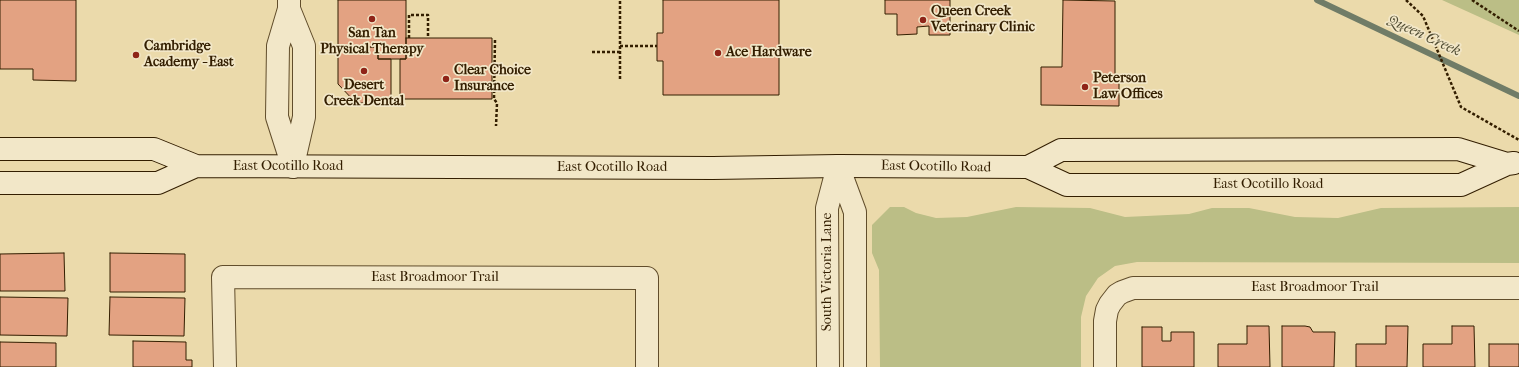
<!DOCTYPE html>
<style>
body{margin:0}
canvas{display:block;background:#ebdaab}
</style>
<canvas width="1519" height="367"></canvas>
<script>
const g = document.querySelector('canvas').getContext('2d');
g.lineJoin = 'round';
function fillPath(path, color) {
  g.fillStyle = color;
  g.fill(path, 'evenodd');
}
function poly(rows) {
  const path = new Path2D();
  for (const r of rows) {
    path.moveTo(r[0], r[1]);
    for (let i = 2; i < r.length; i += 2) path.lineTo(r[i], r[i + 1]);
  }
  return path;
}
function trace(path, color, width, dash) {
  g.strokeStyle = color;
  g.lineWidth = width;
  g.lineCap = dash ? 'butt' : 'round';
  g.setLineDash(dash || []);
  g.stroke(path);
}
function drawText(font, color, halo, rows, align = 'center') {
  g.font = font + ' "IM FELL French Canon",serif';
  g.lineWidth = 3.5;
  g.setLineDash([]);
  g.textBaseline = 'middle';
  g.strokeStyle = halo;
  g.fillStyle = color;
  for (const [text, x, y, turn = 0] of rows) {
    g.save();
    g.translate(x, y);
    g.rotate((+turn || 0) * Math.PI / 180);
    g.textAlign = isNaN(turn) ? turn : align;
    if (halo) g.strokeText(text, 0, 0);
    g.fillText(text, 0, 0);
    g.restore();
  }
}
fillPath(poly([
 [1442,0,1519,0,1519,35],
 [890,207,904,207,916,213,936,218,967,217,1016,207,1090,208,1125,217,1189,214,1212,208,1249,208,1295,217,1338,218,1381,208,1519,207,1519,263,1137,262,1115,266,1098,278,1086,296,1081,317,1081,367,880,367,879,270,872,253,872,225]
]), '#bbbe86');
trace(poly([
 [1317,0,1519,96]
]), '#707c67', 6);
const building = poly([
 [0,0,76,0,76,81,33,80,33,69,0,69,0,0],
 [338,0,406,0,406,59,378,59,378,47,338,47,338,0],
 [663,0,779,0,779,95,663,95,663,61,657,61,657,33,663,33,663,0],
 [885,0,950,0,950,35,929,35,929,26,917,27,917,34,897,35,897,14,885,14,885,0],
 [1063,0,1115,1,1115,78,1119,78,1119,106,1041,105,1041,67,1062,67,1063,0],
 [406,38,492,38,492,99,400,99,400,59,406,59,406,38],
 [338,47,378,47,378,59,391,59,391,103,356,103,338,84,338,47],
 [64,253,65,291,0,291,0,254,64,253],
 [110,253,185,254,185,292,110,292,110,253],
 [0,297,68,298,67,336,0,335,0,297],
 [110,297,185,298,184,336,109,335,110,297],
 [1247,326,1269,326,1270,367,1218,367,1218,344,1247,344,1247,326],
 [1282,326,1305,326,1310,327,1313,332,1335,332,1334,367,1282,367,1282,326],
 [1386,326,1408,326,1407,367,1356,367,1356,344,1386,344,1386,326],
 [1452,326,1474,326,1475,367,1423,367,1423,344,1452,344,1452,326],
 [1142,327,1162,327,1162,341,1171,341,1171,332,1194,332,1194,367,1142,367,1142,327],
 [133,341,186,342,186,360,192,360,192,367,133,367,133,341],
 [0,342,56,343,56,367,0,367,0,342],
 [1489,344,1519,344,1519,367,1489,367,1489,344]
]);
fillPath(building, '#e3a282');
trace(building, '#331e00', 1);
const minor = poly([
 [289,0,289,9,278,46,277,117,293,167],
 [289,9,304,46,304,117,293,165],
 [225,367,223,277,647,278,647,367],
 [1105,367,1105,321,1107,310,1110,304,1117,295,1122,292,1133,288,1519,288]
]);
const tertiary = poly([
 [838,166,855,212,855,367],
 [828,367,827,208,838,166]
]);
const secondary = poly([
 [0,149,154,149,196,166,713,168,838,166,1028,167,1067,185,1461,185,1507,164],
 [1028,167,1061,150,1458,149,1507,164,1514,163],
 [0,183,158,183,196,166]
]);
trace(minor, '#614d2b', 24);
trace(tertiary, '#614d2b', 24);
trace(secondary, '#331e00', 24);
trace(poly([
 [1406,0,1423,16,1461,107,1519,140],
 [1472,0,1519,31],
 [409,38,409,15,428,15,428,38],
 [495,40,494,99,497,103,496,126],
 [620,46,657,46],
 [592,52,620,52],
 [620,79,620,0]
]), '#331e00', 2.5, [3, 2]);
trace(minor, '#f2e7c8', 22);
trace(tertiary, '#f2e7c8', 22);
trace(secondary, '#f2e7c8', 22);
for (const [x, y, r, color] of [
 [372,19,4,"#8f2418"],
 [923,20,4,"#8f2418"],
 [718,53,4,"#8f2418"],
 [136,55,4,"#8f2418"],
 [364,71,4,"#8f2418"],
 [446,79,4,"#8f2418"],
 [1085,87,4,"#8f2418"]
]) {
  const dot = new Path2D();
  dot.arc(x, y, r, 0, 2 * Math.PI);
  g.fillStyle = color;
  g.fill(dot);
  trace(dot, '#f2e7c8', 1.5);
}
drawText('bold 14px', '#331e00', '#f2e7c8', [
 ["Queen Creek",931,12],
 ["Veterinary Clinic",931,28],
 ["San Tan",372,34,"center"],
 ["Physical Therapy",372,50,"center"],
 ["Cambridge",144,47],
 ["Academy - East",144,63],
 ["Ace Hardware",726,53],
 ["Clear Choice",454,71],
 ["Insurance",454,87],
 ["Peterson",1093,79],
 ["Law Offices",1093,95],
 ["Desert",364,86,"center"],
 ["Creek Dental",364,102,"center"]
], 'left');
drawText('14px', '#331e00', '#f2e7c8', [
 ["East Ocotillo Road",288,167],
 ["East Ocotillo Road",936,167,1],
 ["East Ocotillo Road",612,168],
 ["East Ocotillo Road",1268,185],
 ["South Victoria Lane",828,272,-90],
 ["East Broadmoor Trail",435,278],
 ["East Broadmoor Trail",1315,288]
]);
drawText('italic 15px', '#514d33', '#f2e7c8', [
 ["Queen Creek",1424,36,25]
]);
</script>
